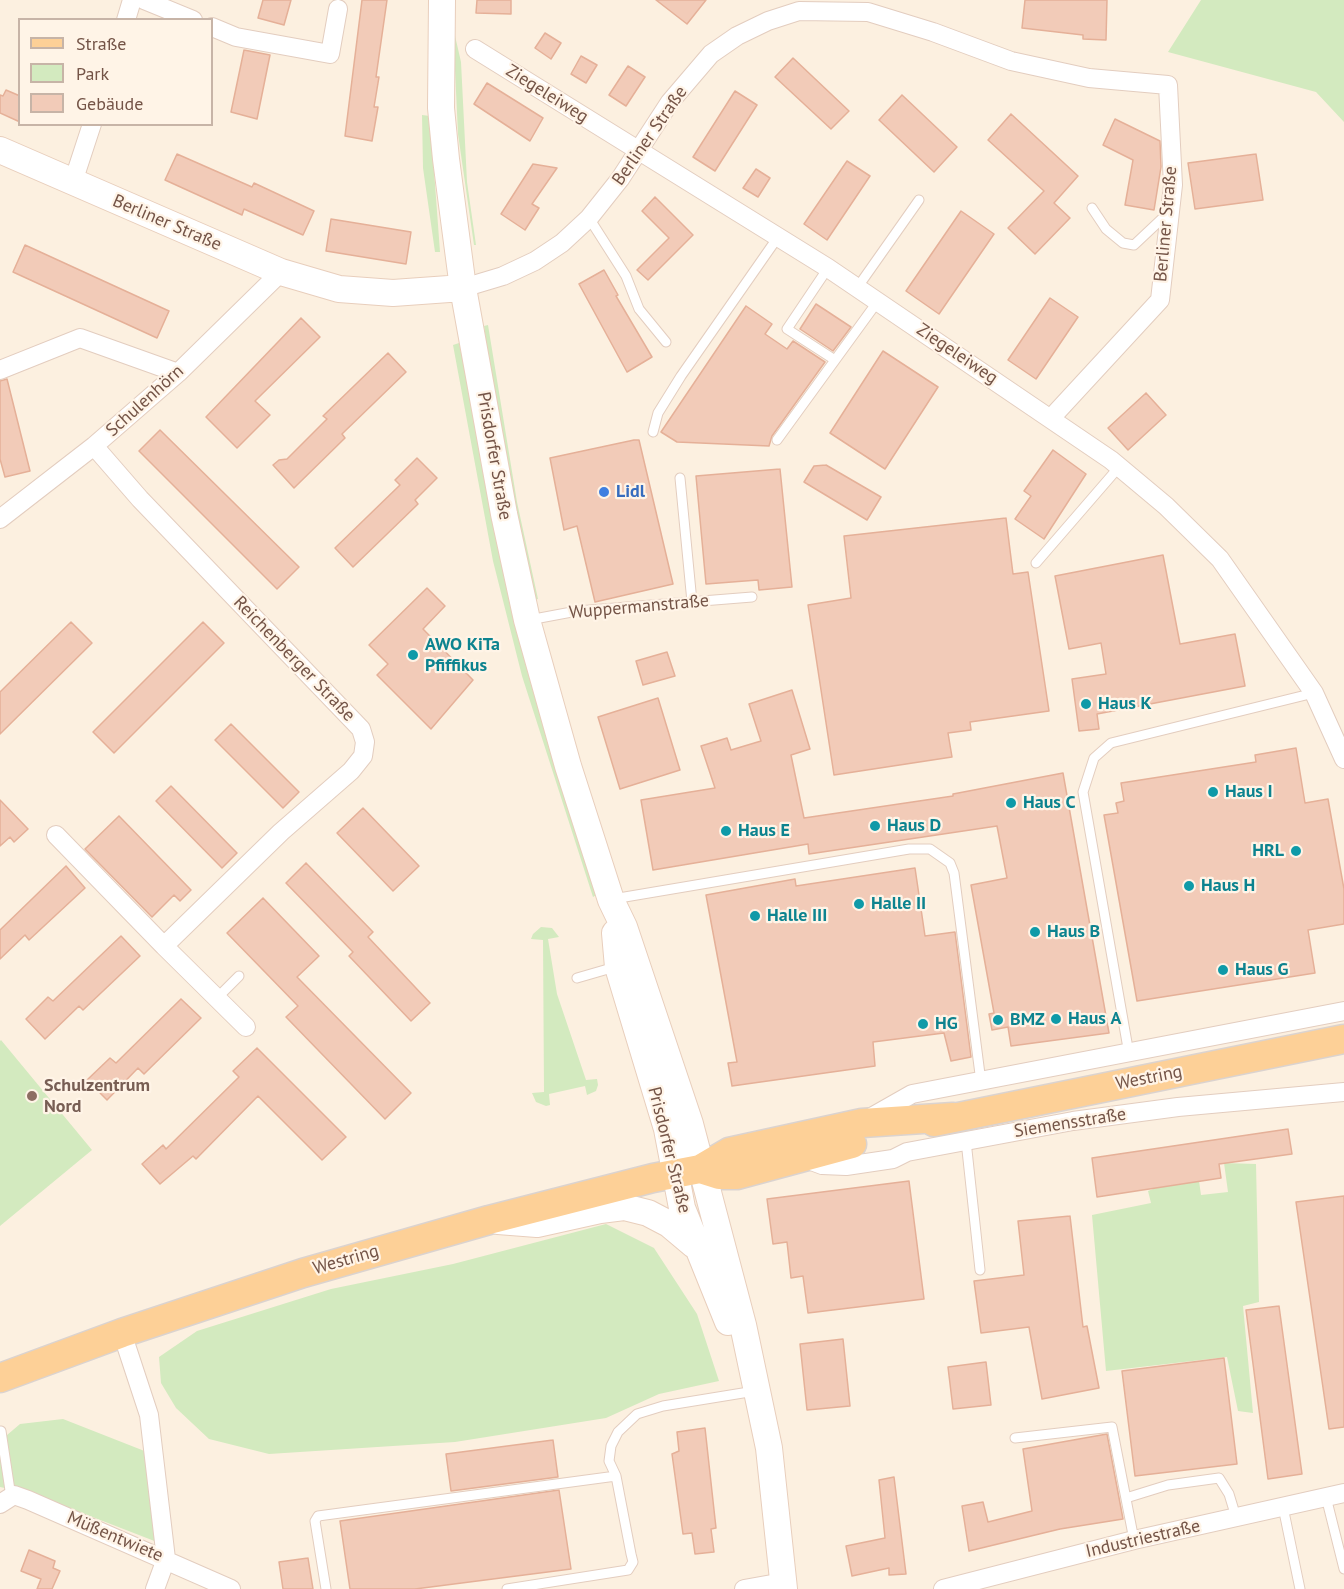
<!DOCTYPE html>
<meta charset="utf-8">
<style>
body{margin:0}
#map{position:relative;width:1344px;height:1589px;overflow:hidden;background:#fcf0e0;font-family:"PT Sans",sans-serif}
canvas{display:block}
.legend{position:absolute;left:18px;top:18px;width:195px;height:108px;box-sizing:border-box;background:#fff4e7;border:2px solid #c7b4a7;margin:0;padding:8px 10px;list-style:none;font-size:18px;color:#745447}
.legend li{display:flex;align-items:center;gap:12px;height:30px}
.legend b{width:30px;border:2px solid #c7b4a7}
</style>
<div id="map">
<canvas width="1344" height="1589"></canvas>
<ul class="legend">
<li><b style="height:8px;background:#fdd097"></b>Straße</li>
<li><b style="height:16px;background:#d3eabf"></b>Park</li>
<li><b style="height:16px;background:#f2cbb8"></b>Gebäude</li>
</ul>
</div>
<script>
const g = document.querySelector('canvas').getContext('2d');
g.lineJoin = 'round';
function fillPath(path, color) {
  g.fillStyle = color;
  g.fill(path, 'evenodd');
}
function poly(rows) {
  const path = new Path2D();
  for (const r of rows) {
    path.moveTo(r[0], r[1]);
    for (let i = 2; i < r.length; i += 2) path.lineTo(r[i], r[i + 1]);
  }
  return path;
}
function trace(path, color, width, dash) {
  g.strokeStyle = color;
  g.lineWidth = width;
  g.lineCap = dash ? 'butt' : 'round';
  g.setLineDash(dash || []);
  g.stroke(path);
}
function drawText(font, color, halo, rows, align = 'center') {
  g.font = font + ' "PT Sans",sans-serif';
  g.lineWidth = 4.5;
  g.setLineDash([]);
  g.textBaseline = 'middle';
  g.strokeStyle = halo;
  g.fillStyle = color;
  for (const [text, x, y, turn = 0] of rows) {
    g.save();
    g.translate(x, y);
    g.rotate((+turn || 0) * Math.PI / 180);
    g.textAlign = isNaN(turn) ? turn : align;
    if (halo) g.strokeText(text, 0, 0);
    g.fillText(text, 0, 0);
    g.restore();
  }
}
fillPath(poly([
 [1201,0,1344,0,1344,122,1316,92,1168,52],
 [453,27,461,62,467,182,476,245,474,245,458,134],
 [422,115,430,116,440,252,435,252,423,168],
 [488,325,517,502,538,599,534,600,493,393,484,326],
 [459,343,519,623,598,894,593,897,522,676,493,561,453,345],
 [541,927,552,928,559,937,548,939,557,994,586,1080,597,1079,598,1085,596,1091,587,1095,585,1086,549,1094,550,1105,546,1106,536,1102,532,1093,544,1092,543,940,531,939,533,934],
 [1,1040,92,1150,0,1226,0,1041],
 [1224,1163,1256,1164,1259,1302,1243,1306,1253,1413,1238,1411,1227,1357,1106,1371,1092,1215,1151,1203,1148,1191,1161,1186,1199,1181,1201,1195,1228,1192],
 [606,1224,654,1248,697,1314,719,1381,659,1394,606,1418,455,1442,269,1454,209,1439,176,1408,161,1383,159,1357,197,1331,331,1289,453,1264],
 [63,1419,147,1452,157,1542,33,1494,0,1487,0,1441,20,1424]
]), '#d3eabf');
const building = poly([
 [263,0,291,0,284,25,258,18,263,0],
 [362,0,387,0,376,77,379,77,374,107,378,107,372,141,345,136,362,0],
 [477,0,511,0,511,14,476,13,477,0],
 [656,0,706,0,687,24,656,0],
 [1025,0,1107,0,1106,40,1083,39,1083,35,1022,28,1025,0],
 [545,33,561,43,551,59,535,48,545,33],
 [244,50,270,55,257,119,231,112,244,50],
 [581,56,597,65,586,83,571,74,581,56],
 [793,58,849,111,831,129,775,77,793,58],
 [628,66,645,77,626,106,609,95,628,66],
 [487,83,543,118,530,141,474,104,487,83],
 [6,90,20,96,20,122,0,113,0,95,3,96,6,90],
 [735,91,757,105,715,171,693,157,735,91],
 [902,95,957,147,934,172,879,120,902,95],
 [1011,114,1078,176,1054,203,1070,218,1035,254,1008,228,1044,191,988,140,1011,114],
 [1115,119,1160,141,1161,167,1154,210,1125,205,1133,160,1103,145,1115,119],
 [177,154,252,187,254,183,314,211,303,235,244,209,242,215,165,180,177,154],
 [1256,154,1263,200,1195,209,1188,163,1256,154],
 [847,161,870,176,827,240,804,224,847,161],
 [533,164,557,168,532,204,539,208,525,230,501,214,533,164],
 [756,169,770,178,758,197,743,188,756,169],
 [655,197,693,235,648,280,637,270,669,238,642,211,655,197],
 [961,211,994,234,939,314,906,291,961,211],
 [331,219,411,232,406,264,326,251,331,219],
 [25,245,169,311,157,338,13,272,25,245],
 [604,270,618,295,616,296,652,357,627,372,579,284,604,270],
 [1050,298,1078,317,1036,379,1008,360,1050,298],
 [816,304,851,327,833,351,800,329,816,304],
 [746,306,772,324,765,334,787,349,793,341,825,362,772,436,769,446,677,442,661,432,746,306],
 [301,318,320,337,255,401,270,415,237,448,206,417,301,318],
 [883,351,938,387,885,469,830,433,883,351],
 [388,353,406,372,342,434,345,438,294,488,273,465,279,460,287,459,327,419,323,416,388,353],
 [7,379,30,471,5,477,0,459,0,381,7,379],
 [1146,393,1166,415,1128,450,1108,428,1146,393],
 [160,430,299,567,277,589,139,451,160,430],
 [634,440,639,440,673,584,595,602,577,526,564,530,550,458,634,440],
 [1053,450,1086,474,1044,539,1015,519,1031,496,1024,491,1053,450],
 [417,458,437,478,415,500,418,504,353,567,335,548,400,485,395,480,417,458],
 [826,465,881,497,867,520,804,482,814,466,826,465],
 [780,469,792,587,759,590,758,580,706,584,696,476,780,469],
 [1006,518,1013,574,1028,572,1049,711,970,722,971,730,948,733,952,757,834,775,808,605,851,598,844,536,1006,518],
 [1163,555,1180,644,1235,634,1245,686,1097,714,1099,729,1079,731,1072,679,1106,674,1101,643,1069,649,1055,576,1163,555],
 [427,588,445,606,423,629,473,680,431,729,377,675,388,664,369,645,427,588],
 [71,622,92,643,0,734,0,692,71,622],
 [203,622,224,643,114,753,93,732,203,622],
 [667,652,675,676,643,685,636,661,667,652],
 [792,690,810,749,791,755,804,818,953,796,953,794,1063,773,1109,1033,1011,1046,1008,1027,992,1030,989,1014,994,1013,971,885,1007,878,997,826,809,854,808,844,653,870,641,800,715,788,701,746,727,738,731,750,761,741,749,704,792,690],
 [658,698,680,770,620,789,598,717,658,698],
 [231,724,299,792,283,808,215,740,231,724],
 [1296,748,1305,803,1328,799,1344,889,1344,924,1308,930,1315,973,1137,1001,1104,815,1118,813,1116,803,1124,801,1121,783,1256,762,1255,755,1296,748],
 [171,786,237,853,222,868,156,801,171,786],
 [0,800,28,829,14,842,10,837,0,846,0,800],
 [363,808,419,866,393,891,337,833,363,808],
 [119,816,191,890,180,901,174,895,152,917,85,849,119,816],
 [306,863,373,932,368,937,430,1003,411,1021,349,956,353,952,286,883,306,863],
 [66,866,85,888,29,940,25,935,0,959,0,930,66,866],
 [915,868,925,936,955,932,971,1057,951,1061,944,1033,873,1042,875,1066,732,1086,728,1063,737,1062,706,895,795,879,796,886,915,868],
 [263,898,319,956,297,977,411,1093,385,1119,286,1017,298,1006,227,933,263,898],
 [121,936,140,956,83,1010,79,1006,45,1039,26,1019,48,997,53,1001,121,936],
 [181,999,201,1018,144,1074,138,1068,107,1100,87,1080,110,1058,116,1063,181,999],
 [257,1048,346,1137,322,1160,258,1096,196,1159,193,1156,160,1184,142,1164,163,1145,166,1149,239,1077,233,1071,257,1048],
 [1288,1129,1292,1154,1219,1164,1221,1178,1097,1197,1092,1158,1288,1129],
 [909,1181,924,1299,808,1313,803,1276,791,1278,787,1242,773,1244,767,1199,909,1181],
 [1344,1196,1344,1427,1329,1429,1296,1202,1344,1196],
 [1070,1216,1083,1327,1087,1326,1099,1388,1042,1399,1029,1327,981,1333,974,1281,1024,1275,1018,1221,1070,1216],
 [1279,1306,1302,1474,1268,1479,1246,1310,1279,1306],
 [843,1339,850,1406,807,1410,800,1344,843,1339],
 [1224,1358,1237,1464,1135,1476,1122,1371,1224,1358],
 [986,1362,991,1405,953,1409,948,1367,986,1362],
 [705,1428,716,1528,711,1529,714,1552,695,1554,692,1533,683,1534,672,1454,679,1451,677,1432,705,1428],
 [1107,1434,1123,1519,1060,1529,969,1551,962,1506,983,1502,988,1522,1032,1511,1023,1449,1107,1434],
 [553,1440,558,1477,451,1491,446,1454,553,1440],
 [894,1477,906,1574,889,1575,889,1568,852,1576,846,1546,885,1538,879,1480,894,1477],
 [559,1490,571,1569,415,1589,350,1589,340,1521,559,1490],
 [29,1550,55,1561,53,1568,60,1571,52,1589,37,1589,41,1579,21,1571,29,1550],
 [308,1558,313,1589,283,1589,279,1562,308,1558]
]);
fillPath(building, '#f2cbb8');
trace(building, '#e5b098', 1.5);
const lane = poly([
 [1092,208,1106,229,1123,243,1134,245,1168,213],
 [589,218,626,276,639,309,666,342],
 [828,268,787,329,835,360],
 [857,288,919,200],
 [653,432,658,413,681,376,778,237],
 [777,440,878,301],
 [680,478,692,602],
 [1036,563,1119,467],
 [529,620,577,611,752,597],
 [613,899,909,849,930,849,950,863,954,873,981,1082],
 [577,978,615,967],
 [217,998,239,976],
 [1129,1054,1083,792,1094,758,1111,743,1314,693],
 [966,1141,980,1270],
 [1,1431,11,1497],
 [1015,1438,1112,1427,1134,1540],
 [1326,1497,1344,1569],
 [1126,1498,1168,1485,1219,1478,1229,1494,1236,1517],
 [1283,1507,1300,1589],
 [326,1589,315,1521,318,1516,616,1476],
 [507,1589,628,1570,633,1562,631,1554,616,1476,609,1461,611,1446,618,1432,637,1414,663,1406,755,1391]
]);
const street = poly([
 [144,0,193,20],
 [126,20,132,0],
 [212,27,236,37,330,54,338,9],
 [475,49,828,268,1111,460,1166,506,1220,559,1314,693,1344,759],
 [73,182,92,124],
 [463,288,503,276,535,261,562,243,589,218,620,179,670,102,711,54,737,36,768,21,799,11,868,12,933,32,1011,61,1089,78,1168,85,1173,185,1160,300,1052,417],
 [0,370,80,338,178,373],
 [94,446,140,499,361,729,365,742,363,756,351,771,281,832,164,946,246,1027],
 [0,519,94,446,178,373,281,272],
 [56,835,164,946],
 [868,1119,912,1094,1344,1011],
 [806,1159,822,1165,846,1166,893,1159,907,1152,1073,1121,1178,1107,1344,1092],
 [122,1333,149,1415,166,1559,155,1589],
 [0,1504,14,1495,28,1500,231,1589],
 [744,1589,783,1582],
 [943,1589,1134,1540,1344,1493]
]);
const secondary = poly([
 [442,0,441,108,446,159,463,288,504,514,527,620,568,766,611,900,624,927,690,1124,743,1325,769,1448,784,1589],
 [0,150,281,272,339,289,393,293,463,288],
 [615,933,618,967,667,1129,682,1208,728,1322],
 [498,1221,537,1224,600,1210,624,1207,648,1213,669,1224,694,1245]
]);
const primary = poly([
 [934,1122,1344,1039],
 [700,1169,719,1175,737,1175,852,1144],
 [0,1378,122,1333,303,1273,489,1220,653,1178,700,1169,729,1152,862,1123,953,1117]
]);
trace(lane, '#e3cdbf', 11);
trace(street, '#e3cdbf', 20);
trace(secondary, '#e8cebc', 28);
trace(primary, '#dbd3cf', 31);
trace(lane, '#fff', 9);
trace(street, '#fff', 18);
trace(secondary, '#fff', 26);
trace(primary, '#fdd097', 28);
for (const [x, y, r, color] of [
 [604,492,6,"#3f7fe0"],
 [413,655,6,"#0f9aa8"],
 [1086,704,6,"#0f9aa8"],
 [1213,792,6,"#0f9aa8"],
 [1011,803,6,"#0f9aa8"],
 [875,826,6,"#0f9aa8"],
 [726,831,6,"#0f9aa8"],
 [1296,851,6,"#0f9aa8"],
 [1189,886,6,"#0f9aa8"],
 [859,904,6,"#0f9aa8"],
 [755,916,6,"#0f9aa8"],
 [1035,932,6,"#0f9aa8"],
 [1223,970,6,"#0f9aa8"],
 [1056,1019,6,"#0f9aa8"],
 [998,1020,6,"#0f9aa8"],
 [923,1024,6,"#0f9aa8"],
 [32,1096,6,"#8d6e63"]
]) {
  const dot = new Path2D();
  dot.arc(x, y, r, 0, 2 * Math.PI);
  g.fillStyle = color;
  g.fill(dot);
  trace(dot, '#fff4e7', 2);
}
drawText('18px', '#745447', '#fff4e7', [
 ["Ziegeleiweg",547,94,32],
 ["Berliner Straße",650,136,-55],
 ["Berliner Straße",167,223,23],
 ["Berliner Straße",1166,224,-85],
 ["Ziegeleiweg",957,354,34],
 ["Schulenhörn",145,401,-42],
 ["Prisdorfer Straße",494,456,80],
 ["Wuppermanstraße",639,607,-5],
 ["Reichenberger Straße",294,659,46],
 ["Westring",1149,1078,-11],
 ["Siemensstraße",1070,1123,-9],
 ["Prisdorfer Straße",669,1150,76],
 ["Westring",346,1260,-16],
 ["Müßentwiete",115,1537,23],
 ["Industriestraße",1143,1539,-13]
]);
drawText('bold 18px', '#366cbe', '#fff4e7', [
 ["Lidl",616,492]
], 'left');
drawText('bold 18px', '#0d838f', '#fff4e7', [
 ["AWO KiTa",425,645],
 ["Pfiffikus",425,666],
 ["Haus K",1098,704],
 ["Haus I",1225,792],
 ["Haus C",1023,803],
 ["Haus D",887,826],
 ["Haus E",738,831],
 ["HRL",1284,851,"right"],
 ["Haus H",1201,886],
 ["Halle II",871,904],
 ["Halle III",767,916],
 ["Haus B",1047,932],
 ["Haus G",1235,970],
 ["Haus A",1068,1019],
 ["BMZ",1010,1020],
 ["HG",935,1024]
], 'left');
drawText('bold 18px', '#785e54', '#fff4e7', [
 ["Schulzentrum",44,1086],
 ["Nord",44,1107]
], 'left');
</script>
